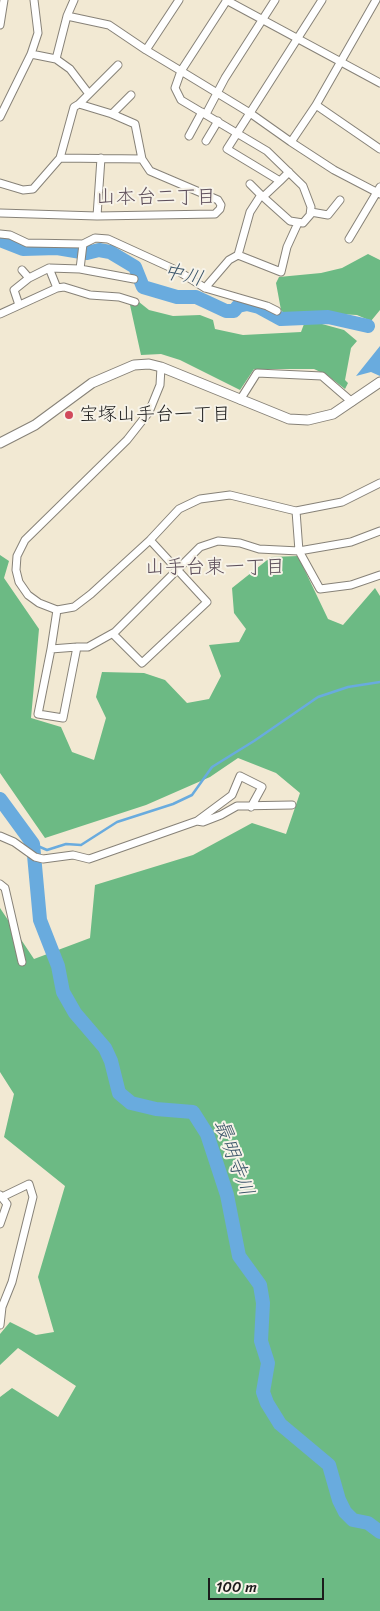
<!DOCTYPE html>
<meta charset="utf-8">
<style>
body{margin:0}
#map{position:relative;width:380px;height:1611px;overflow:hidden;background:#f2e9d3;font-family:Sriracha,sans-serif}
canvas{display:block}
.scale{position:absolute;left:208px;top:1578px;width:116px;height:22px;box-sizing:border-box;border:2px solid #1c1c1c;border-top:0;padding-left:6px;font-size:15px;line-height:18px;white-space:nowrap;color:#1c1c1c;-webkit-text-stroke:4px #f7f3e8;paint-order:stroke}
</style>
<div id="map">
<canvas width="380" height="1611"></canvas>
<div class="scale">100 m</div>
</div>
<script>
const g = document.querySelector('canvas').getContext('2d');
g.lineJoin = 'round';
function fillPath(path, color) {
  g.fillStyle = color;
  g.fill(path, 'evenodd');
}
function poly(rows) {
  const path = new Path2D();
  for (const r of rows) {
    path.moveTo(r[0], r[1]);
    for (let i = 2; i < r.length; i += 2) path.lineTo(r[i], r[i + 1]);
  }
  return path;
}
function trace(path, color, width, dash) {
  g.strokeStyle = color;
  g.lineWidth = width;
  g.lineCap = dash ? 'butt' : 'round';
  g.setLineDash(dash || []);
  g.stroke(path);
}
function drawText(font, color, halo, rows, align = 'center') {
  g.font = font + ' Sriracha,"Klee One",sans-serif';
  g.lineWidth = 4;
  g.setLineDash([]);
  g.textBaseline = 'middle';
  g.strokeStyle = halo;
  g.fillStyle = color;
  for (const [text, x, y, turn = 0] of rows) {
    g.save();
    g.translate(x, y);
    g.rotate((+turn || 0) * Math.PI / 180);
    g.textAlign = isNaN(turn) ? turn : align;
    if (halo) g.strokeText(text, 0, 0);
    g.fillText(text, 0, 0);
    g.restore();
  }
}
fillPath(poly([
 [368,254,380,260,380,310,371,321,357,315,320,313,286,316,281,310,276,283,279,277,321,273,342,268],
 [139,302,149,310,173,316,200,315,213,320,215,329,243,335,301,332,304,324,322,324,344,330,357,341,351,348,345,380,348,383,345,389,327,375,314,369,254,369,240,390,180,360,161,354,141,355,130,305],
 [0,555,9,561,4,578,39,629,31,718,61,727,72,752,94,760,106,718,96,697,102,672,144,673,165,680,187,703,209,699,221,676,209,645,239,642,246,629,234,613,232,588,271,557,298,556,328,619,343,625,375,588,380,596,380,1611,0,1611,0,1397,12,1388,58,1417,76,1386,18,1348,0,1365,0,1334,10,1322,36,1335,54,1332,38,1277,65,1186,4,1137,14,1094,0,1072,0,908,34,959,90,938,95,885,193,855,252,823,286,834,300,793,276,773,238,758,210,777,146,805,45,838,0,773]
]), '#6cba84');
fillPath(poly([
 [380,346,380,376,371,372,356,376]
]), '#69abde');
trace(poly([
 [33,844,47,850,66,844,81,845,117,822,173,804,192,795,212,767,254,741,318,697,348,687,380,682]
]), '#69abde', 2.5);
trace(poly([
 [0,240,23,249,57,248,87,253,99,250,110,252,135,267,143,287,177,297,196,297,226,311,234,311,238,306,247,304,259,307,281,319,328,317,368,326],
 [0,799,33,844,40,920,58,966,63,992,75,1013,105,1048,111,1061,119,1093,131,1103,156,1109,193,1112,207,1134,227,1195,239,1256,260,1285,263,1303,261,1341,268,1363,263,1392,267,1403,280,1424,329,1465,339,1500,345,1512,353,1520,368,1523,380,1532]
]), '#69abde', 14);
const minor = poly([
 [179,0,146,50,181,71,227,0],
 [226,0,380,83],
 [67,16,109,25,146,50],
 [0,25,4,0],
 [31,54,56,59,70,69,89,94],
 [56,59,67,16,74,0],
 [316,105,376,0],
 [112,114,131,95],
 [206,114,225,78,275,0],
 [0,117,31,54,38,33,34,0],
 [189,136,202,112],
 [206,141,218,121],
 [291,142,334,170,380,194],
 [60,158,142,159,135,124,112,114,79,104,118,65],
 [289,172,280,181,227,149,322,0],
 [0,183,23,190,33,189,60,158,74,107,79,104],
 [261,195,290,221,303,223,310,215,311,207,303,186,267,151,181,100,175,88,181,71,250,113,291,142,316,105,380,149],
 [263,197,280,181],
 [311,212,328,215,340,200],
 [0,213,97,216,215,214,220,209,221,205,218,200,150,171,142,159],
 [97,216,101,158],
 [0,234,10,235,27,243,83,244,95,238,108,239,178,271,205,288,267,306,277,311],
 [349,239,380,187],
 [238,255,250,212,261,195,250,184],
 [49,268,57,288],
 [80,269,83,244],
 [22,270,29,278],
 [205,288,229,260,238,255,281,272,287,247,298,223],
 [19,305,14,290,29,278,49,268,80,269,134,279],
 [0,314,57,288,64,287,90,295,119,297,135,302],
 [240,400,257,373,322,376,352,402],
 [380,483,342,502,296,511,299,551,320,589,351,585,380,575],
 [57,610,39,603,28,595,19,582,16,570,17,556,25,540,127,440,149,412,160,385,161,367],
 [113,634,142,663,207,602,150,540],
 [77,647,63,718,38,714,51,649,77,647,88,647,115,632,200,547,218,541,240,543,259,549,299,551,351,542,380,531],
 [51,649,57,610,74,607,91,594,150,540,179,509,200,499,230,495,296,511],
 [197,821,232,795,240,776,262,787,251,807],
 [0,836,14,842,35,857,43,859,73,855,89,859,197,821,203,822,221,815,237,806,292,805],
 [0,884,5,888,22,962],
 [0,1224,7,1204,0,1195],
 [0,1325,2,1307,12,1282,33,1197,29,1184,2,1197]
]);
const tertiary = poly([
 [0,443,35,425,92,383,134,365,149,364,161,367,289,419,308,420,333,414,380,382]
]);
trace(minor, '#878278', 9);
trace(tertiary, '#878278', 11);
trace(minor, '#fff', 7);
trace(tertiary, '#fff', 9);
for (const [x, y, r, color] of [
 [69,415,5,"#d1495b"]
]) {
  const dot = new Path2D();
  dot.arc(x, y, r, 0, 2 * Math.PI);
  g.fillStyle = color;
  g.fill(dot);
  trace(dot, '#f7f3e8', 2);
}
drawText('19px', '#1c1c1c', '#f7f3e8', [
 ["宝塚山手台一丁目",79,415]
], 'left');
drawText('20px', '#5e4f5b', '#f7f3e8', [
 ["山本台二丁目",156,198],
 ["山手台東一丁目",215,568]
]);
drawText('italic 20px', '#3b556a', '#f7f3e8', [
 ["中川",183,276,13],
 ["最明寺川",233,1158,70]
]);
</script>
